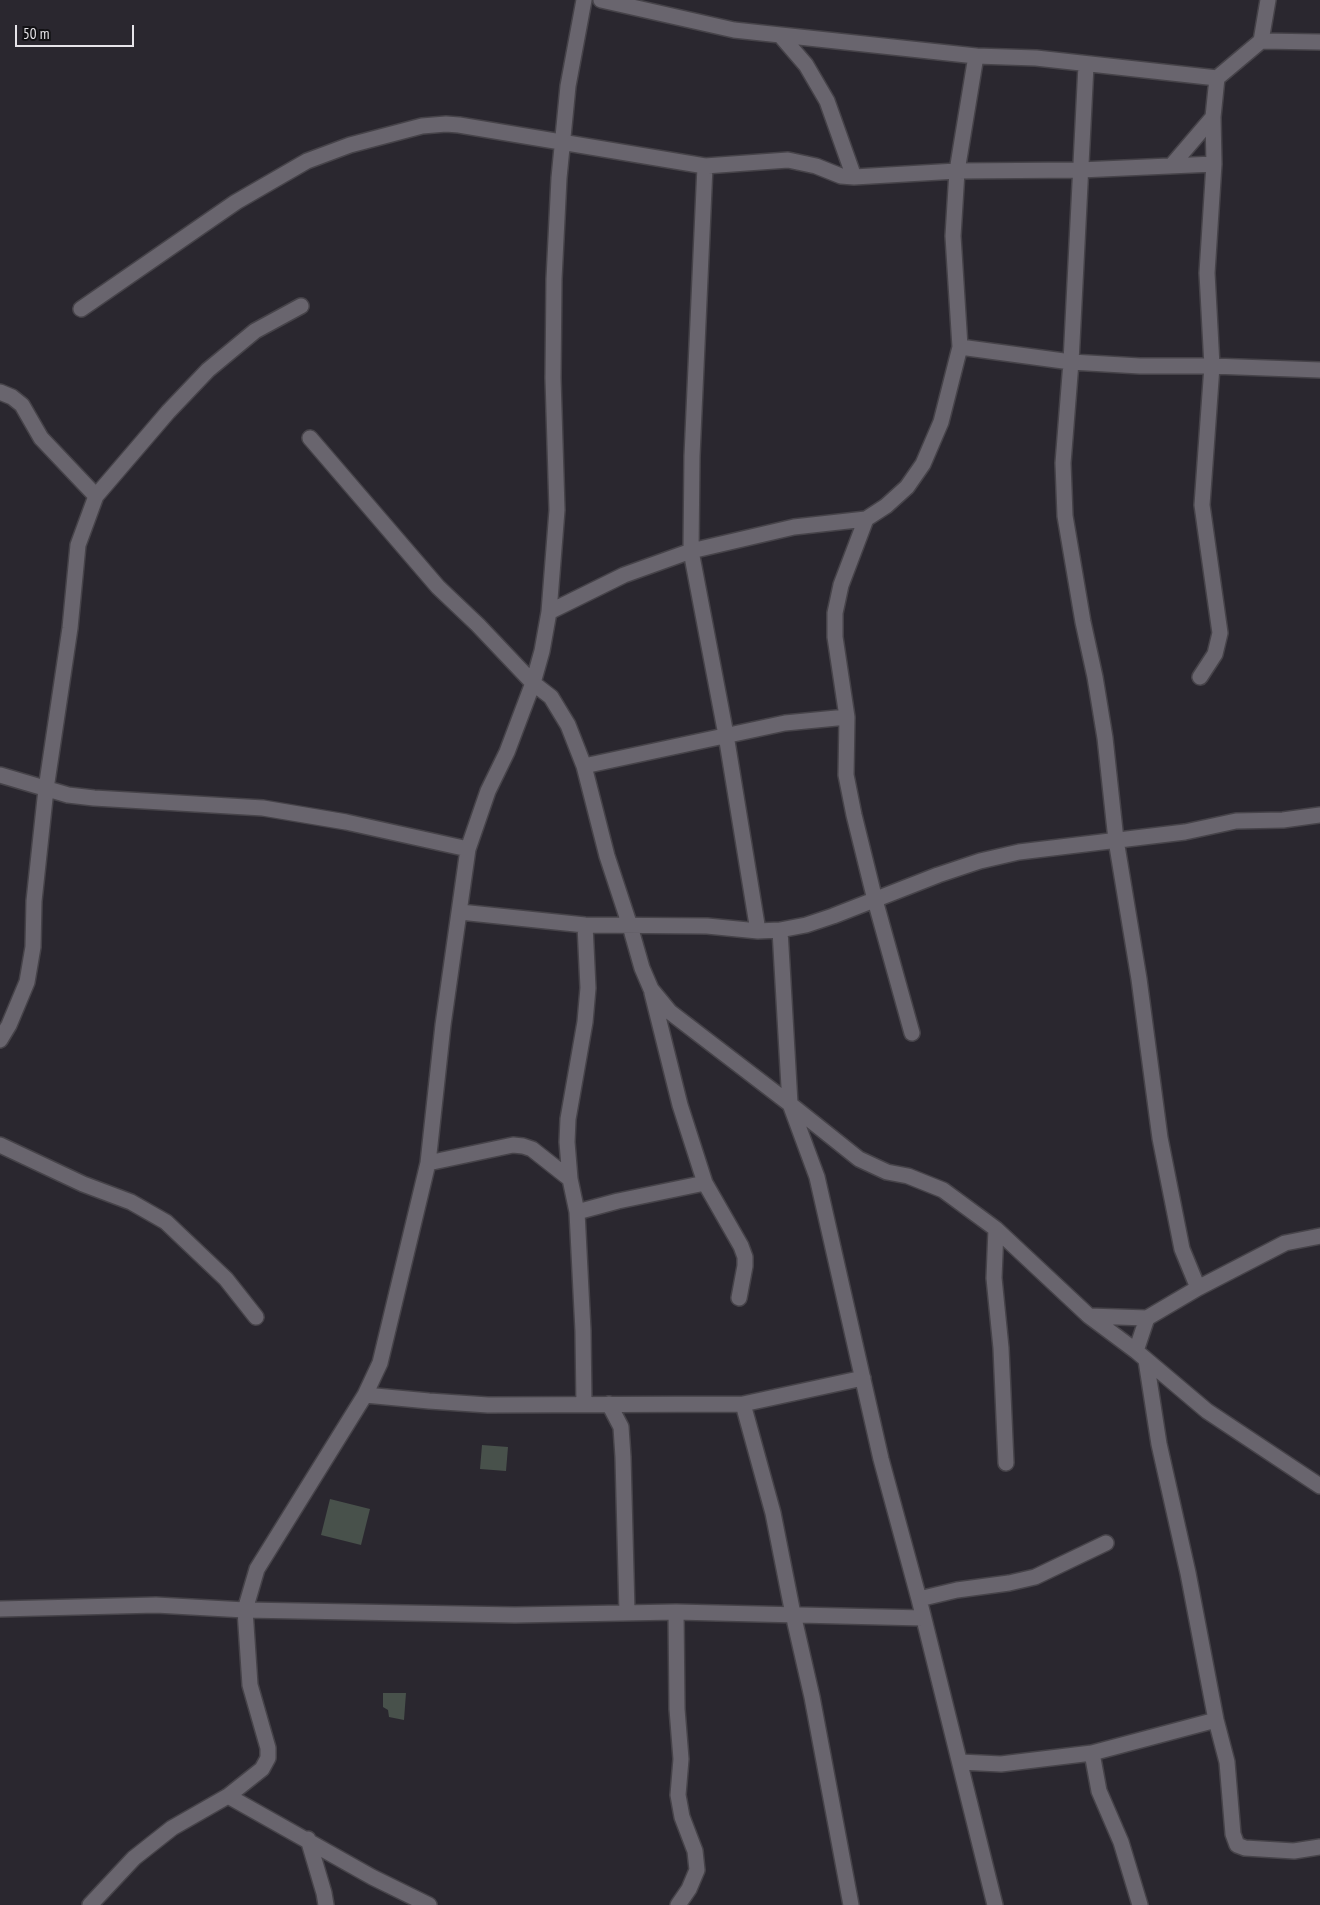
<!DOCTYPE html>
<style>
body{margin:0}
#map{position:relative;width:1320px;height:1905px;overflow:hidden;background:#2a272f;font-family:"PT Sans Narrow",sans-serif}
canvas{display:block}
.scale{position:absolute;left:15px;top:25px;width:119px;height:22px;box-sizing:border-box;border:2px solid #e6e4e9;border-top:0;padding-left:6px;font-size:15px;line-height:18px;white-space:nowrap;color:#e6e4e9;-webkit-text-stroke:4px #121114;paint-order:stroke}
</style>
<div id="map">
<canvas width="1320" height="1905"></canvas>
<div class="scale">50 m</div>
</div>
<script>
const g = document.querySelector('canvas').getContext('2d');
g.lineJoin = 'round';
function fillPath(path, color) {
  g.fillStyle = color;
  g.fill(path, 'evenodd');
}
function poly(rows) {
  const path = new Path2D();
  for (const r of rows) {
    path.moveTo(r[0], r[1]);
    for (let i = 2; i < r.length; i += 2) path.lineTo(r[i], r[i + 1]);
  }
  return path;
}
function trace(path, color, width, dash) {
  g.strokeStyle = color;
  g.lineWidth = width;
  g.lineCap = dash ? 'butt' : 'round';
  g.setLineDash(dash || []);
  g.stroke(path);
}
fillPath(poly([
 [482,1445,508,1447,506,1471,480,1469],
 [330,1499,370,1509,361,1545,321,1535],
 [383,1693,406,1693,404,1720,389,1717,388,1710,383,1707]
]), '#48514b');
const minor = poly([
 [601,0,734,30,976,56,1036,58,1217,78],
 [781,36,806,65,827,101,854,177],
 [1261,41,1268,0],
 [1086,65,1071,362,1063,463,1065,516,1083,622,1095,677,1105,738,1116,840,1139,979,1160,1138,1182,1249,1198,1288],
 [1172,165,1213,117],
 [705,166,692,456,691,551,726,735,758,931],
 [81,309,236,202,307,161,350,145,422,126,446,124,459,125,705,166,788,160,816,166,841,176,854,177,957,171,1080,170,1214,164],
 [960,347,1071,362,1140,366,1212,366,1320,370],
 [0,392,12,397,22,405,41,438,96,496],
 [310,438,438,587,478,625,533,683,551,697,568,725,584,766,607,856,630,926,642,968,651,989,670,1012,790,1104,817,1177,881,1459,919,1599,995,1905],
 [866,519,841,585,835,613,835,637,847,717,846,775,854,815,875,900,912,1033],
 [549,612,624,575,691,551,794,527,866,519,886,506,907,487,923,464,941,422,960,347,953,236,957,171,976,56],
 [1200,677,1215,654,1220,633,1202,505,1212,366,1207,273,1214,164,1213,117,1217,78,1261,41,1320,42],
 [584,766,785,723,847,717],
 [0,775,68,795,94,798,263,808,346,822,468,849],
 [460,912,585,925,707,926,758,931,780,930,806,925,833,916,938,875,980,861,1019,852,1185,832,1236,821,1283,820,1320,815],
 [780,930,790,1104,859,1159,887,1172,908,1176,943,1190,996,1229,1089,1316,1136,1351,1207,1411,1320,1486],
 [652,993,680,1105,705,1183,741,1246,745,1257,745,1266,739,1298],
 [0,1040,9,1025,27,982,33,947,34,901,46,789,70,628,78,545,96,496,168,412,208,370,255,331,301,306],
 [0,1145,83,1184,131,1202,166,1222,226,1279,256,1317],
 [428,1163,513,1145,523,1146,532,1149,570,1179],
 [577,1212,618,1201,705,1183],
 [996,1229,994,1278,1001,1348,1006,1463],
 [1089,1316,1147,1318,1198,1288,1285,1243,1320,1236],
 [1136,1351,1147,1318],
 [1146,1360,1159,1444,1188,1573,1216,1720,1227,1762,1233,1834,1237,1845,1245,1848,1294,1851,1320,1847],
 [365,1395,429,1401,488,1405,743,1404,863,1378],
 [584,1404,583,1331,577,1212,570,1179,567,1142,568,1119,585,1022,588,988,585,925],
 [609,1404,621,1427,623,1457,627,1613],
 [743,1404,773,1513,793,1614,812,1697,851,1905],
 [919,1599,957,1590,1009,1583,1035,1577,1106,1543],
 [0,1609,156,1605,245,1610,515,1615,676,1612,923,1618],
 [676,1612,677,1709,681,1759,678,1795,682,1817,695,1851,697,1870,689,1889,678,1905],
 [1092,1753,1099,1791,1121,1842,1140,1905],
 [960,1762,1001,1764,1092,1753,1216,1720],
 [228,1796,372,1877,429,1905],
 [308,1839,324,1893,326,1905],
 [90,1905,134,1858,172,1828,228,1796,262,1769,268,1758,268,1748,250,1685,245,1610,257,1569,365,1395,380,1363,428,1163,443,1025,468,849,488,791,507,752,533,683,542,651,549,612,557,510,553,378,554,279,559,178,568,86,584,0]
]);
trace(minor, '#464349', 18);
trace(minor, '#69656e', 15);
</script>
